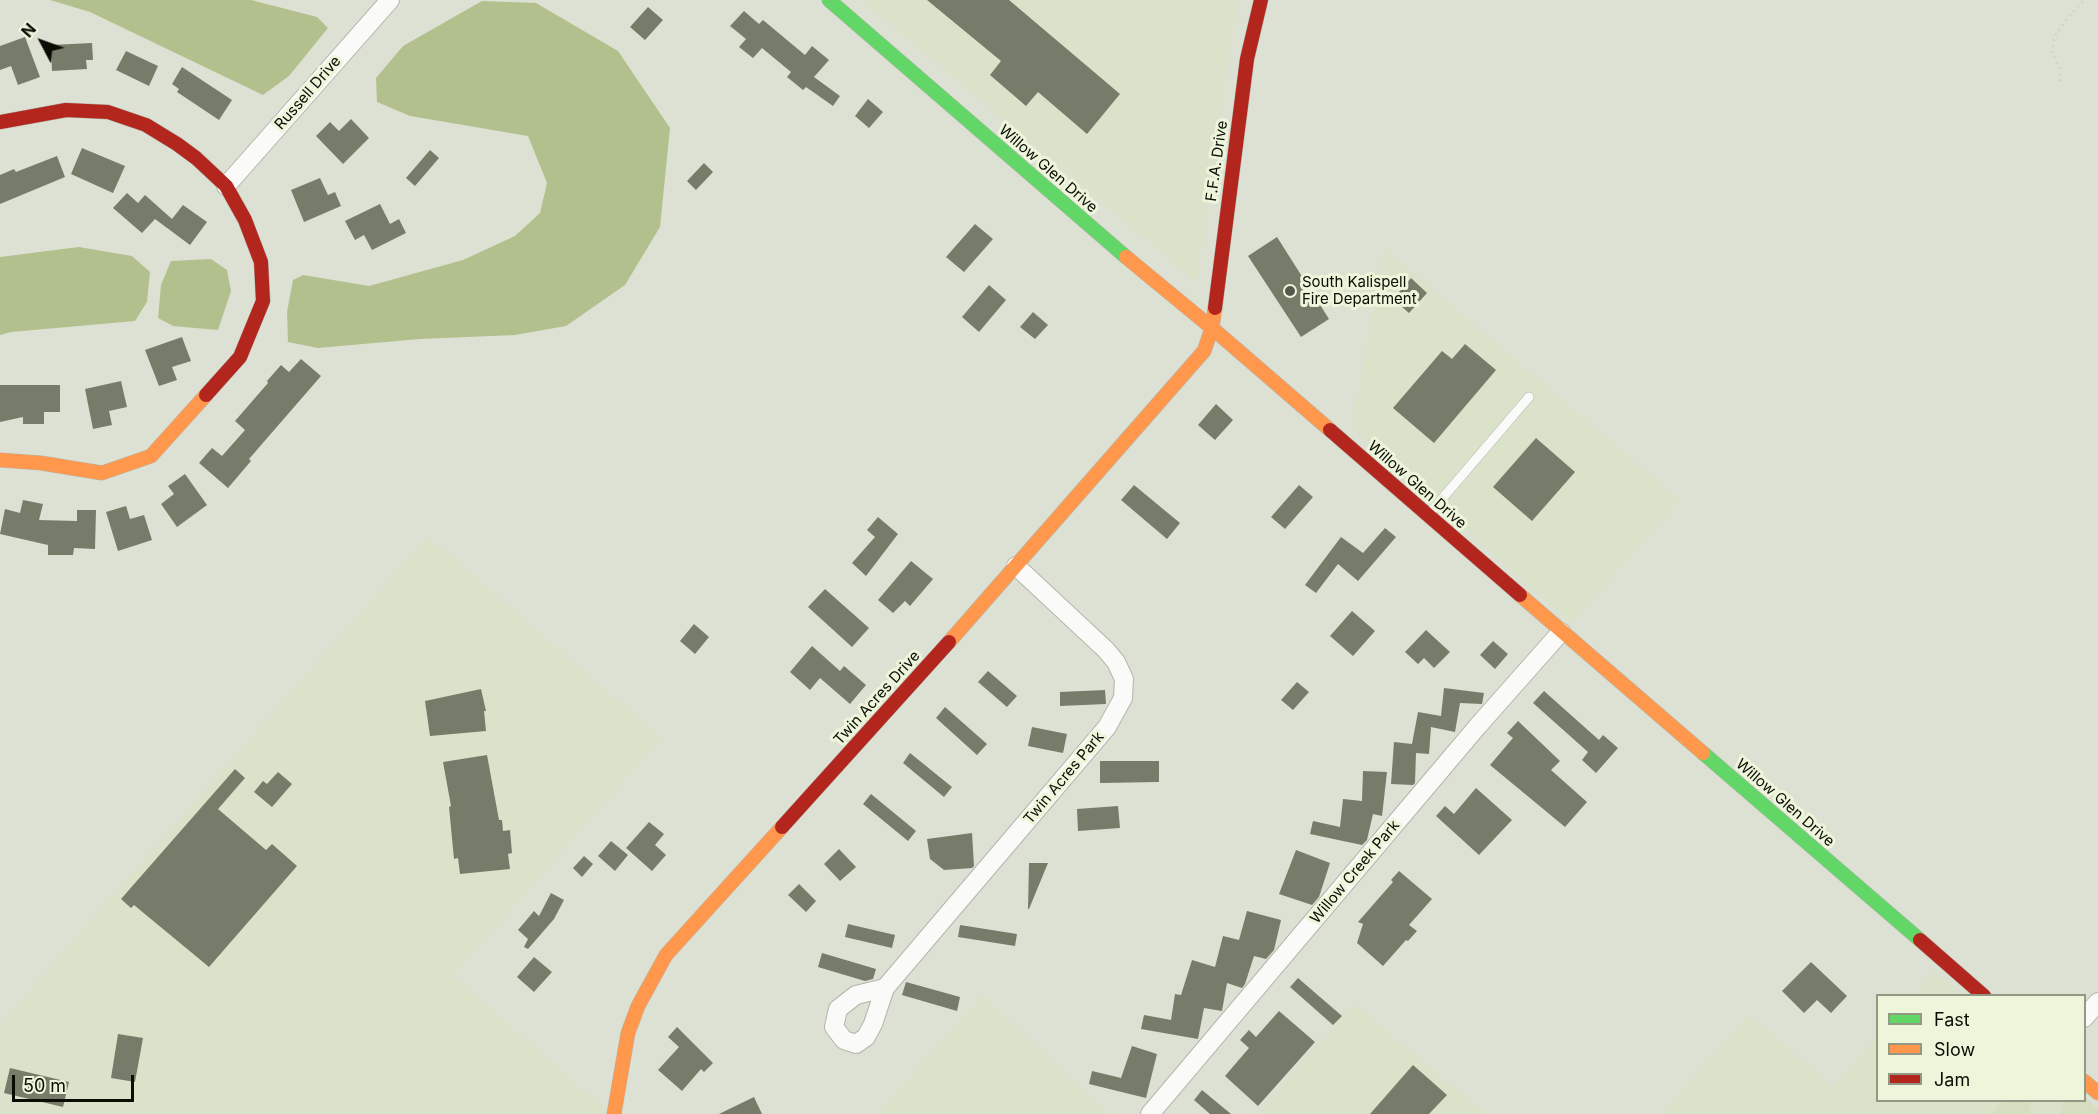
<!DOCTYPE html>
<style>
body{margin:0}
#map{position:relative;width:2098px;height:1114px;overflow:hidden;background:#dde1d4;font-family:Inter,sans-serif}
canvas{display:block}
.legend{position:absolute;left:1876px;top:994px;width:210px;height:108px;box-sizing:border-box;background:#edf5db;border:2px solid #939885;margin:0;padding:8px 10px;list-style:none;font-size:18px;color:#0b0d05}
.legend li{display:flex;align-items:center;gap:12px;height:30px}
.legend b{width:30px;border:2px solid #939885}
.north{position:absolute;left:12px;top:12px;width:60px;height:60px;-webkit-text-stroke:4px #edf5db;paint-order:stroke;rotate:311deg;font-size:16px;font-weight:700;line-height:24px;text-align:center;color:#0b0d05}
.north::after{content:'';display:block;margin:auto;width:21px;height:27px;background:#0b0d05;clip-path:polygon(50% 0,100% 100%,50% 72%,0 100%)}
.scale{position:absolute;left:12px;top:1075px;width:122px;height:27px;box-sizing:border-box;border:3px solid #0b0d05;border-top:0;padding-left:8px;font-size:18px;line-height:21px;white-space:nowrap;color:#0b0d05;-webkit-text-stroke:4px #edf5db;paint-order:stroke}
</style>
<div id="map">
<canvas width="2098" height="1114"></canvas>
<ul class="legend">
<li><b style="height:8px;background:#63d668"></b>Fast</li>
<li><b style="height:8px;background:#ff974d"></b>Slow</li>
<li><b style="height:8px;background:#b3261e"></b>Jam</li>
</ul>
<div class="north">N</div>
<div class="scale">50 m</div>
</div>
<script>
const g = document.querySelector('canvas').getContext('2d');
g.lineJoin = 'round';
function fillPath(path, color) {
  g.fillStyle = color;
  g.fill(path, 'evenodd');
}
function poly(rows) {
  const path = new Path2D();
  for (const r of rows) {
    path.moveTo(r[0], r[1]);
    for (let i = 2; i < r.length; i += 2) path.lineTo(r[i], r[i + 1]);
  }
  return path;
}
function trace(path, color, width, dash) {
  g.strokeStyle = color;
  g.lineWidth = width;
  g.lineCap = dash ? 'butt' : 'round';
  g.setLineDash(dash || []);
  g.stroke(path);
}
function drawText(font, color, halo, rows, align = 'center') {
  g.font = font + ' Inter,sans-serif';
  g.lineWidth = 6;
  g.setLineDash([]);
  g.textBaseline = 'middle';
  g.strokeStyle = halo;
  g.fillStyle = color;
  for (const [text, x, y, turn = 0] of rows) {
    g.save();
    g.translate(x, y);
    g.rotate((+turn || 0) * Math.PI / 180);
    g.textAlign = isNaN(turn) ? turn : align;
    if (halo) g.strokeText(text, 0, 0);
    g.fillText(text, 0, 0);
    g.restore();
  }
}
fillPath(poly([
 [861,0,1237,0,1197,282],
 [1384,248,1680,500,1571,624,1352,427],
 [428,536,661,738,453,976,611,1114,0,1114,0,1024],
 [1934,971,1963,995,1913,995],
 [983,995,1065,1074,1110,1114,877,1114],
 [1354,1004,1486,1114,1257,1114],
 [1749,1014,1833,1087,1877,1036,1878,1100,2084,1100,2085,1097,2098,1109,2098,1114,1661,1114]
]), '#dae2ca');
fillPath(poly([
 [2085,1097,2098,1109,2098,1114,2061,1114,2064,1101,2084,1100],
 [2004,1100,2030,1101,2030,1114,1992,1114]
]), '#d5debe');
fillPath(poly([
 [50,0,251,0,317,17,328,28,289,76,263,95,90,12],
 [482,1,536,3,618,51,670,128,660,227,625,285,566,326,515,335,420,339,318,348,288,342,287,312,293,280,303,275,369,286,463,260,515,236,540,213,547,183,528,136,410,116,377,102,376,78,403,46],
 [79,247,132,256,150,272,147,302,135,321,11,332,0,335,0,257],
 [211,259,227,270,231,291,218,330,173,326,158,318,161,285,171,261]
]), '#b2c08d');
fillPath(poly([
 [927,0,1009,0,1120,94,1087,134,1038,92,1026,106,990,75,1001,61],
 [648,7,663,20,645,40,630,27],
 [744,11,759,24,763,20,805,55,812,46,829,60,814,77,840,96,833,106,806,87,803,90,787,77,791,72,762,48,753,58,739,47,746,39,730,26],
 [25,37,40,77,18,85,11,66,0,70,0,46],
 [92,43,93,60,86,60,87,69,52,71,51,45],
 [126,51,158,66,149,86,116,70],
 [182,67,232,100,219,120,177,92,179,89,172,84],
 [868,99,883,112,869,128,855,116],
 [351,119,369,138,343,164,316,136,330,122,339,131],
 [82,148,125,166,113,193,71,174],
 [430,150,439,158,415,186,406,178],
 [57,156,65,177,0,204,0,175,14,169,16,172],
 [704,163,713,172,696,190,687,181],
 [320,178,328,195,335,192,341,206,304,222,291,190],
 [127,193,138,203,145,195,172,219,183,205,207,222,190,245,155,219,142,233,113,208],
 [380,204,390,224,399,219,406,233,372,250,364,235,355,240,345,221],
 [975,224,993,239,964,272,946,257],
 [1277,237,1329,319,1301,337,1248,256],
 [1411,278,1427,293,1409,313,1393,299],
 [989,285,1006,300,979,332,962,317],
 [1033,312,1048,325,1035,339,1020,327],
 [182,337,191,361,172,367,177,380,159,386,145,350],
 [1465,344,1496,370,1434,443,1393,408,1442,351,1452,359],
 [301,359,321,376,249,459,251,461,228,488,199,463,212,448,222,456,245,430,235,421,268,383,267,381,281,365,289,372],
 [121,381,127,407,109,411,112,425,93,429,85,389],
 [0,385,60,385,60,412,44,412,44,424,23,424,23,417,0,422],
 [1216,404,1233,420,1215,440,1198,425],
 [1536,438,1575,472,1532,521,1493,487],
 [185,474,207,505,177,527,161,504,174,494,168,486],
 [1134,485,1180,523,1167,539,1121,500],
 [1299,485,1313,497,1285,529,1271,517],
 [23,500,43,504,39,520,77,521,77,510,96,510,95,549,74,548,73,555,48,555,48,545,0,534,5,509,20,513],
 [126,506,130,519,144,515,152,540,118,551,106,512],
 [878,517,898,534,866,576,852,563,875,537,867,530],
 [1385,528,1396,537,1358,581,1338,564,1316,593,1305,585,1341,537,1363,553],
 [911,561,933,579,910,606,905,601,893,613,878,600],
 [825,589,869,628,852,647,808,607],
 [1352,611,1375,631,1353,656,1330,636],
 [694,624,709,637,695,654,680,641],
 [1426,630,1450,652,1434,668,1424,658,1418,664,1405,652],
 [1493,641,1508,654,1495,669,1480,655],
 [812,646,840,671,844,666,866,685,850,704,820,678,810,690,790,672],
 [988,671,1017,696,1007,707,978,682],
 [1297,682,1309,692,1293,710,1281,700],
 [1444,688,1484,693,1482,704,1460,703,1455,732,1431,727,1429,754,1416,753,1415,783,1413,785,1391,784,1394,742,1412,744,1418,712,1441,716],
 [481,689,486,711,484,711,486,731,430,736,425,701],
 [1105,690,1106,704,1060,706,1060,692],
 [1544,691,1599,740,1603,735,1618,748,1596,773,1582,760,1588,752,1533,703],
 [945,707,987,744,977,755,936,718],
 [1518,721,1560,761,1551,770,1587,802,1565,827,1490,765,1513,738,1507,733],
 [1032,727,1067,734,1063,753,1028,746],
 [910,753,952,787,944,797,903,763],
 [487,755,499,820,502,820,503,831,510,830,512,853,508,854,510,869,460,874,458,858,454,859,449,807,451,806,443,762],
 [1100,761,1159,761,1159,782,1100,783],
 [235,769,245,778,218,809,266,850,272,844,297,866,209,967,134,905,131,908,121,899],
 [1363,771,1387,772,1382,816,1373,814,1367,840,1362,845,1310,834,1313,821,1340,827,1343,799,1362,801],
 [278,772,292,784,272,807,254,792,263,781,267,784],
 [1476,788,1512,820,1479,855,1436,816,1445,806,1454,814],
 [871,794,916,831,908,841,863,804],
 [1118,806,1120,828,1078,831,1077,809],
 [649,822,664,834,655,845,666,855,652,871,626,848],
 [972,833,974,866,972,868,944,870,930,859,927,839],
 [611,841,628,855,615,871,598,856],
 [839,849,856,867,840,881,824,864],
 [1296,850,1330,863,1319,897,1312,905,1279,894],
 [584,856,593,864,582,877,573,868],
 [1029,863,1048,863,1029,909,1028,909],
 [1399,871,1432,899,1409,925,1417,931,1408,941,1406,940,1383,966,1357,943,1363,924,1358,922,1393,882,1391,880],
 [799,884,816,901,806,912,788,895],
 [551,893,564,900,554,919,528,949,524,947,528,939,518,930,534,911,539,916],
 [1247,911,1281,920,1274,950,1266,959,1254,956,1245,984,1242,988,1227,983,1222,1011,1204,1008,1198,1039,1141,1029,1144,1015,1171,1020,1175,994,1181,995,1192,960,1215,967,1223,936,1239,940],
 [848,924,895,935,892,948,845,937],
 [960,925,1017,934,1015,946,958,937],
 [822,953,876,969,873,979,865,981,818,967],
 [534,957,552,972,534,992,517,977],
 [1811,962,1847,996,1831,1013,1817,1000,1804,1013,1782,991],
 [1298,978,1342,1016,1333,1025,1290,987],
 [906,982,960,997,957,1011,902,995],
 [1279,1011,1315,1042,1258,1106,1225,1076,1249,1048,1240,1040,1249,1030,1256,1037],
 [677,1027,713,1063,704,1072,701,1069,682,1091,658,1070,679,1047,668,1037],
 [118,1034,143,1038,135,1082,111,1078],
 [1132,1046,1157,1054,1146,1098,1089,1084,1092,1071,1121,1078],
 [1413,1065,1447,1095,1429,1114,1370,1114],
 [10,1068,69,1082,63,1107,4,1093],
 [1202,1090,1231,1114,1210,1114,1194,1100],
 [754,1097,762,1114,719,1114]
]), '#777b6a');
const lane = poly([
 [1429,514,1529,397]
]);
const street = poly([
 [226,186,390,0],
 [885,988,873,1024,866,1037,856,1044,844,1040,834,1027,838,1009,856,995,885,988,1107,727,1123,698,1124,679,1116,662,1106,650,1016,566],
 [2084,1018,2098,1002],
 [1150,1114,1477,727,1561,632]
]);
const fast = poly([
 [829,0,1126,257],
 [1703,753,1920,940]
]);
const slow = poly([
 [1126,257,1212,328,1330,430],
 [0,460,41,463,102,473,151,456,206,395],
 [1520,595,1703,753],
 [949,642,1204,351,1212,328,1215,308],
 [2084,1081,2098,1093],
 [614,1114,628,1033,638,1006,666,955,782,827]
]);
const jam = poly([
 [0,122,66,110,108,112,146,125,177,144,196,158,226,186,245,220,261,262,263,301,240,357,206,395],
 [1215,308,1247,59,1261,0],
 [1330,430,1520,595],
 [782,827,949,642],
 [1920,940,1984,996]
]);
trace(lane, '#b3b6ac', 10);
trace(street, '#b3b6ac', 20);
trace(fast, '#b3b6ac', 15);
trace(slow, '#b3b6ac', 15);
trace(jam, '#b3b6ac', 15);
trace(poly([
 [2060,81,2059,66,2052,52,2054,37,2066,20,2084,0]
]), '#cfd0cc', 3, [1.5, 4.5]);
trace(lane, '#fafaf9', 9);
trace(street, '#fafaf9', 18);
trace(fast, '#63d668', 14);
trace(slow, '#ff974d', 14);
trace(jam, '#b3261e', 14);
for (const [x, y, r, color] of [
 [1290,291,6,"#54574d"]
]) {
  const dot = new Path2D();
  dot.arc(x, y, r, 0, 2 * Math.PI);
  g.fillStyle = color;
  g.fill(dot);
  trace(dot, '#edf5db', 2);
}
drawText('15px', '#0b0d05', '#edf5db', [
 ["Russell Drive",308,93,-49],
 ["F.F.A. Drive",1217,161,-82],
 ["Willow Glen Drive",1048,169,41],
 ["Willow Glen Drive",1417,485,41],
 ["Twin Acres Drive",877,698,-48],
 ["Twin Acres Park",1064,778,-50],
 ["Willow Glen Drive",1785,803,41],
 ["Willow Creek Park",1355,872,-50]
]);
drawText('15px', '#0b0d05', '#edf5db', [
 ["South Kalispell",1302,282],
 ["Fire Department",1302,299]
], 'left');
</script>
